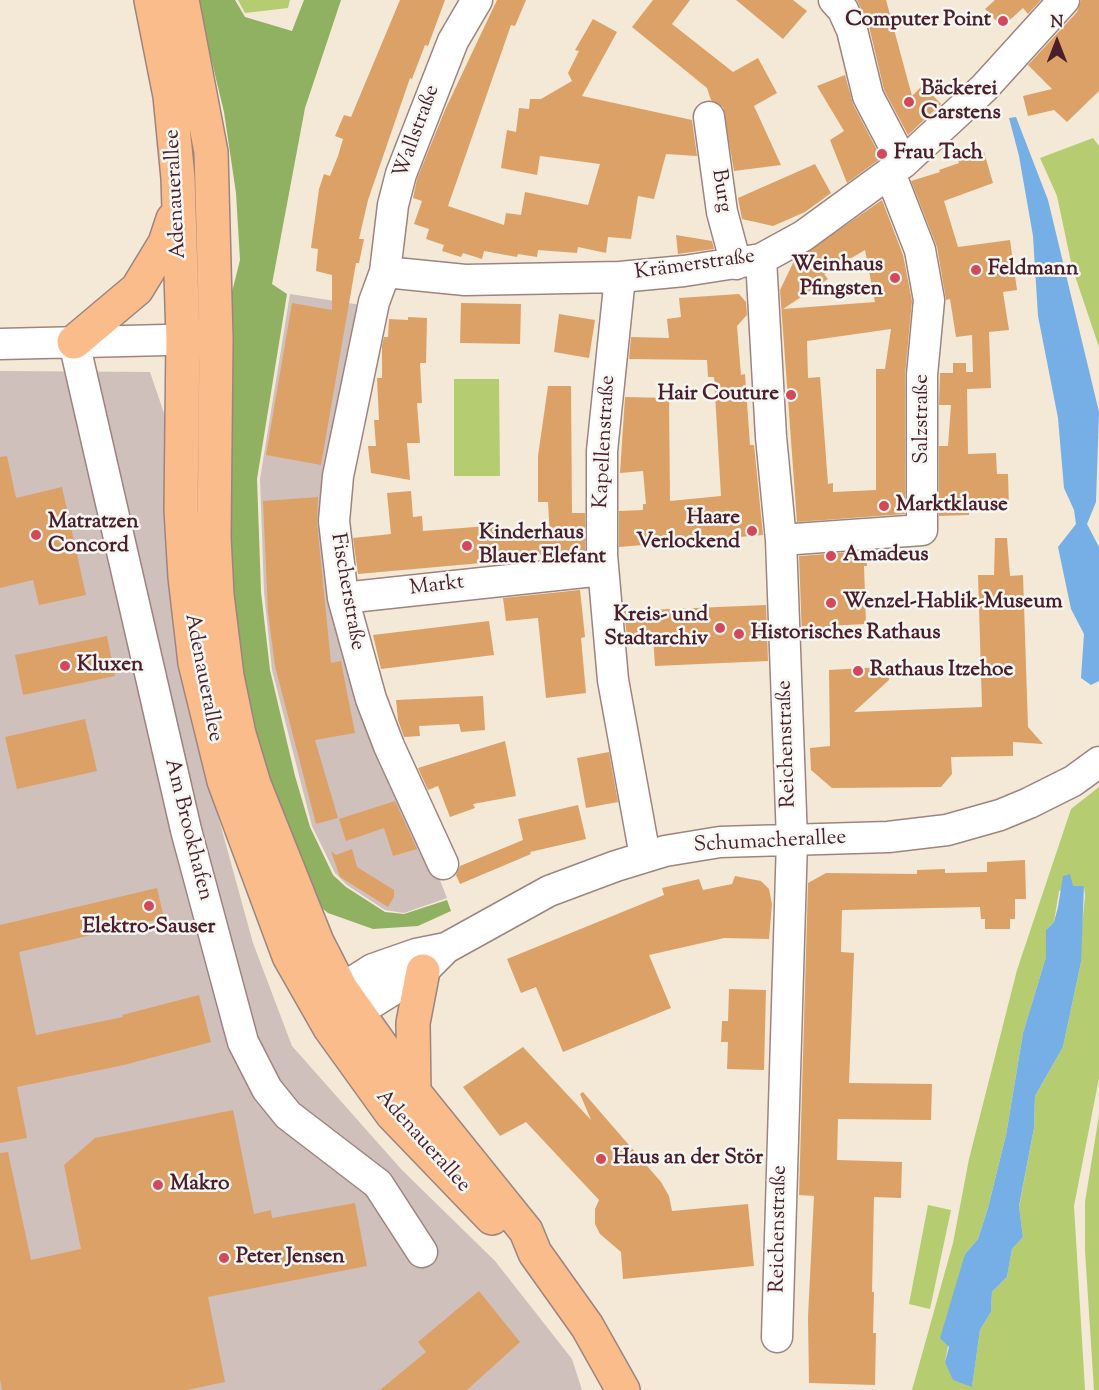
<!DOCTYPE html>
<meta charset="utf-8">
<style>
body{margin:0}
#map{position:relative;width:1099px;height:1390px;overflow:hidden;background:#f3e9d6;font-family:"Sorts Mill Goudy",serif}
canvas{display:block}
.north{position:absolute;left:1027px;top:12px;width:60px;height:60px;-webkit-text-stroke:4px #f6f6f2;paint-order:stroke;rotate:0deg;font-size:16px;font-weight:700;line-height:24px;text-align:center;color:#4a1f2b}
.north::after{content:'';display:block;margin:auto;width:21px;height:27px;background:#4a1f2b;clip-path:polygon(50% 0,100% 100%,50% 72%,0 100%)}
</style>
<div id="map">
<canvas width="1099" height="1390"></canvas>
<div class="north">N</div>
</div>
<script>
const g = document.querySelector('canvas').getContext('2d');
g.lineJoin = 'round';
function fillPath(path, color) {
  g.fillStyle = color;
  g.fill(path, 'evenodd');
}
function poly(rows) {
  const path = new Path2D();
  for (const r of rows) {
    path.moveTo(r[0], r[1]);
    for (let i = 2; i < r.length; i += 2) path.lineTo(r[i], r[i + 1]);
  }
  return path;
}
function trace(path, color, width, dash) {
  g.strokeStyle = color;
  g.lineWidth = width;
  g.lineCap = dash ? 'butt' : 'round';
  g.setLineDash(dash || []);
  g.stroke(path);
}
function drawText(font, color, halo, rows, align = 'center') {
  g.font = font + ' "Sorts Mill Goudy",serif';
  g.lineWidth = 5;
  g.setLineDash([]);
  g.textBaseline = 'middle';
  g.strokeStyle = halo;
  g.fillStyle = color;
  for (const [text, x, y, turn = 0] of rows) {
    g.save();
    g.translate(x, y);
    g.rotate((+turn || 0) * Math.PI / 180);
    g.textAlign = isNaN(turn) ? turn : align;
    if (halo) g.strokeText(text, 0, 0);
    g.fillText(text, 0, 0);
    g.restore();
  }
}
fillPath(poly([
 [290,294,361,305,327,494,412,809,447,898,404,913,385,910,347,885,335,873,312,826,272,670,264,592,260,479],
 [0,371,150,372,167,422,198,743,253,943,292,1046,401,1169,495,1261,572,1359,582,1390,0,1390]
]), '#d0c0bc');
fillPath(poly([
 [238,0,290,0,288,8,245,13],
 [1093,138,1099,146,1099,347,1072,267,1057,196,1040,158],
 [499,379,500,476,454,476,454,379],
 [1099,787,1099,1078,1074,1206,1085,1390,912,1390,953,1243,969,1159,1017,970,1071,809],
 [1073,886,1084,886,1085,896,1080,947,1081,962,1063,1047,1035,1096,1034,1128,1019,1207,1023,1237,1012,1249,1007,1277,992,1292,991,1312,980,1330,972,1386,945,1362,965,1254,978,1239,988,1208,1006,1135,1023,1033,1046,957,1046,930,1054,922,1059,891],
 [1099,1115,1099,1390,1094,1390,1085,1251,1085,1202],
 [928,1205,951,1210,930,1309,909,1304]
]), '#b6cc70');
fillPath(poly([
 [197,0,235,0,245,17,292,31,304,0,341,0,305,108,272,284,287,294,257,479,261,592,270,670,295,776,310,827,333,875,346,887,385,912,404,914,447,900,451,911,418,926,373,929,328,913,310,898,248,721,226,581,227,312,240,260,236,193,224,112]
]), '#90b062');
fillPath(poly([
 [1016,117,1048,200,1099,412,1096,502,1087,524,1099,547,1099,681,1091,685,1081,678,1084,634,1071,609,1058,547,1076,524,1074,510,1064,488,1058,418,1038,316,1033,236,1019,156,1009,118],
 [1070,874,1073,886,1084,886,1081,962,1063,1047,1035,1096,1034,1128,1019,1206,1023,1237,1012,1249,1007,1277,992,1292,991,1312,980,1330,972,1387,953,1380,945,1362,949,1347,940,1338,965,1254,978,1239,988,1208,1006,1135,1023,1033,1046,957,1046,930,1054,922,1058,907,1063,876]
]), '#76afe6');
fillPath(poly([
 [400,0,445,0,428,46,425,45,412,79,410,78,368,200,359,239,364,239,359,263,356,263,321,465,266,455,292,303,332,310,332,275,316,271,318,249,311,248,319,189,324,174,330,176,338,156,343,139,335,136,344,115,351,117],
 [497,0,526,0,515,26,511,25,448,206,504,225,506,213,521,215,525,192,588,205,600,164,540,156,537,175,501,168,507,130,516,132,519,108,529,109,530,99,541,99,572,81,568,73,579,51,575,50,593,19,617,32,582,96,692,120,697,156,666,154,654,199,638,196,631,239,608,237,606,253,578,247,577,253,538,250,537,257,518,254,517,257,484,251,482,259,463,253,461,257,442,251,444,245,426,239,429,229,414,224,422,201,413,198,417,179,445,110],
 [653,0,690,0,672,24,733,72,758,58,777,93,754,106,781,165,734,171,723,107,711,100,707,88,632,27],
 [736,0,793,0,807,11,783,39],
 [857,0,886,0,912,96,923,85,941,104,908,135,884,90,869,26],
 [995,0,1041,0,1028,14,1023,8,1002,27,985,9],
 [1081,0,1099,0,1099,91,1067,122,1054,110,1028,116,1023,96,1052,89,1028,65,1077,12],
 [845,75,853,104,881,158,847,183,830,140,844,131,817,86],
 [984,152,993,183,944,201,958,247,1010,240,1017,290,1003,292,1009,330,989,332,991,388,967,389,968,454,996,453,997,474,1008,474,1009,509,969,511,969,515,939,516,939,446,948,446,951,405,939,405,940,373,953,373,953,363,966,363,966,372,973,372,972,335,956,337,950,299,946,300,937,247,911,181,940,172,939,170,959,163,958,160],
 [815,164,831,193,805,212,773,226,742,219,738,198],
 [882,200,903,255,912,301,905,375,905,514,797,522,780,290,794,261],
 [865,250,875,302,783,309,828,279,824,274],
 [891,329,885,369,876,369,876,490,833,492,833,483,828,484,820,377,808,378,807,341],
 [676,235,712,241,714,249,678,254],
 [739,294,746,302,747,315,737,326,741,375,745,374,750,445,754,445,763,535,619,547,619,511,643,510,643,504,646,504,643,471,620,473,625,397,669,398,670,501,721,496,714,377,708,377,707,360,629,359,631,337,669,338,667,319,681,317,679,298],
 [461,303,521,304,520,344,460,343],
 [559,314,595,320,589,358,554,352],
 [408,317,427,318,426,363,420,363,422,403,417,403,420,443,407,443,410,480,371,473,368,446,376,446,374,420,379,420,377,378,382,378,382,346,384,337,388,337,389,319,408,320],
 [548,386,571,386,572,513,585,513,585,553,503,556,504,561,358,574,353,538,391,534,387,493,411,491,413,517,422,516,423,531,501,525,502,538,550,536,548,502,538,502,538,456],
 [7,456,16,498,62,487,86,595,39,605,33,580,0,588,0,457],
 [318,497,317,523,331,663,341,661,355,733,315,740,338,818,316,824,275,666,268,612,263,501],
 [995,538,1007,538,1010,576,1023,575,1028,727,1043,744,1013,742,1013,756,951,757,952,774,941,787,832,788,811,770,810,748,830,746,829,670,882,667,889,672,889,680,854,712,982,707,978,575,994,575],
 [867,551,867,566,864,566,866,624,825,626,825,636,802,637,799,556],
 [580,590,585,637,581,638,586,693,546,698,538,618,506,621,503,598],
 [766,605,768,661,655,666,653,636,627,637,624,611],
 [489,621,494,655,381,669,373,635],
 [107,636,115,676,23,695,15,655],
 [483,696,485,730,461,732,459,724,419,726,420,736,404,737,398,720,396,700],
 [85,719,97,771,17,789,5,737],
 [505,741,516,796,473,804,475,808,450,817,438,786,428,790,418,768],
 [609,752,618,802,586,808,577,758],
 [395,801,417,849,393,856,384,828,346,841,339,819],
 [578,805,586,839,530,852,531,854,460,884,456,875,460,866,523,840,518,819],
 [352,849,357,867,394,890,394,897,388,907,340,877,331,851,336,855],
 [1025,860,1026,899,1015,899,1015,919,1010,919,1010,929,985,929,985,919,981,919,980,907,842,910,841,952,854,953,849,1083,932,1084,931,1120,838,1119,837,1160,902,1162,901,1198,874,1197,872,1292,874,1292,873,1333,876,1333,875,1385,809,1383,808,1317,814,1196,799,1195,808,883,826,873,917,874,917,870,945,869,945,873,987,872,987,862],
 [735,876,761,881,769,889,772,904,769,939,724,938,649,955,671,1008,563,1052,536,987,521,993,507,959,664,895,662,888,699,879,703,890,732,884],
 [157,888,164,918,19,952,36,1035,123,1017,122,1015,199,995,211,1042,124,1065,17,1087,27,1138,0,1143,0,925],
 [729,989,766,990,764,1070,727,1069,728,1042,721,1042,722,1021,728,1021],
 [523,1047,591,1120,580,1094,583,1092,661,1182,669,1196,672,1211,748,1204,754,1266,623,1279,621,1252,600,1234,595,1224,595,1209,599,1200,526,1122,500,1136,463,1087],
 [233,1110,254,1214,271,1210,272,1218,355,1203,367,1266,208,1297,225,1382,187,1390,2,1390,0,1379,0,1153,8,1152,31,1260,81,1249,64,1165,95,1138],
 [479,1291,520,1342,467,1390,380,1390,426,1352,418,1342]
]), '#dca167');
const minor = poly([
 [834,0,843,10,852,30,868,96,903,163],
 [709,117,722,212,736,264],
 [761,259,771,437,781,540,792,840,777,1337],
 [385,272,465,280,620,277,684,271,761,259,803,236,903,163,984,88,1064,0],
 [620,277,602,451,602,555,613,680,645,856],
 [74,342,186,830,243,1042,267,1089,288,1115,378,1184,422,1252],
 [0,344,207,339],
 [781,540,922,530,922,375,929,300,920,250,890,173],
 [343,598,603,570],
 [443,864,389,746,371,699,343,598,334,521,338,476,374,302,385,272,393,205,401,174,453,41,477,0],
 [321,1002,373,969,416,954,446,948],
 [338,1024,423,971,446,948,549,891,616,866,665,851,720,842,888,837,947,830,1000,815,1029,803,1073,781,1099,762]
]);
const major = poly([
 [151,0,170,96,178,178,183,338,181,510,185,577,195,663,224,781,289,956,330,1028,392,1114,492,1218],
 [182,0,211,152,216,339,214,537,217,595,227,676,239,734,254,784,317,942,341,989,414,1092,526,1231,535,1253,587,1326,623,1390],
 [74,342,137,289,165,243,173,219],
 [414,1092,413,1023,423,971]
]);
trace(minor, '#9e8480', 33);
trace(major, '#9e8480', 36);
trace(minor, '#fff', 30);
trace(major, '#f9bc8a', 33);
for (const [x, y, r, color] of [
 [1003,21,6,"#d1495b"],
 [909,102,6,"#d1495b"],
 [882,154,6,"#d1495b"],
 [976,270,6,"#d1495b"],
 [895,278,6,"#d1495b"],
 [791,395,6,"#d1495b"],
 [884,506,6,"#d1495b"],
 [752,531,6,"#d1495b"],
 [36,535,6,"#d1495b"],
 [467,546,6,"#d1495b"],
 [831,556,6,"#d1495b"],
 [831,603,6,"#d1495b"],
 [720,628,6,"#d1495b"],
 [739,634,6,"#d1495b"],
 [65,666,6,"#d1495b"],
 [858,671,6,"#d1495b"],
 [149,906,6,"#d1495b"],
 [601,1159,6,"#d1495b"],
 [158,1185,6,"#d1495b"],
 [224,1258,6,"#d1495b"]
]) {
  const dot = new Path2D();
  dot.arc(x, y, r, 0, 2 * Math.PI);
  g.fillStyle = color;
  g.fill(dot);
  trace(dot, '#f6f6f2', 2);
}
drawText('bold 21px', '#4a1f2b', '#f6f6f2', [
 ["Computer Point",991,21,"right"],
 ["Bäckerei",921,90],
 ["Carstens",921,114],
 ["Frau Tach",894,154],
 ["Weinhaus",883,266,"right"],
 ["Pfingsten",883,290,"right"],
 ["Feldmann",988,270],
 ["Hair Couture",779,395,"right"],
 ["Marktklause",896,506],
 ["Haare",740,519,"right"],
 ["Verlockend",740,543,"right"],
 ["Matratzen",48,523],
 ["Concord",48,547],
 ["Kinderhaus",479,534],
 ["Blauer Elefant",479,558],
 ["Amadeus",843,556],
 ["Wenzel-Hablik-Museum",843,603],
 ["Kreis- und",708,616,"right"],
 ["Stadtarchiv",708,640,"right"],
 ["Historisches Rathaus",751,634],
 ["Kluxen",77,666],
 ["Rathaus Itzehoe",870,671],
 ["Elektro-Sauser",149,928,"center"],
 ["Haus an der Stör",613,1159],
 ["Makro",170,1185],
 ["Peter Jensen",236,1258]
], 'left');
drawText('21px', '#4a1f2b', '#f6f6f2', [
 ["Wallstraße",418,132,-70],
 ["Burg",720,191,81],
 ["Adenauerallee",177,194,-93],
 ["Krämerstraße",695,266,-8],
 ["Salzstraße",923,419,-90],
 ["Kapellenstraße",606,442,-87],
 ["Markt",437,587,-7],
 ["Fischerstraße",346,592,80],
 ["Adenauerallee",202,678,79],
 ["Reichenstraße",788,744,-92],
 ["Am Brookhafen",187,830,76],
 ["Schumacherallee",770,843,-3],
 ["Adenauerallee",422,1142,48],
 ["Reichenstraße",780,1229,-89]
]);
</script>
